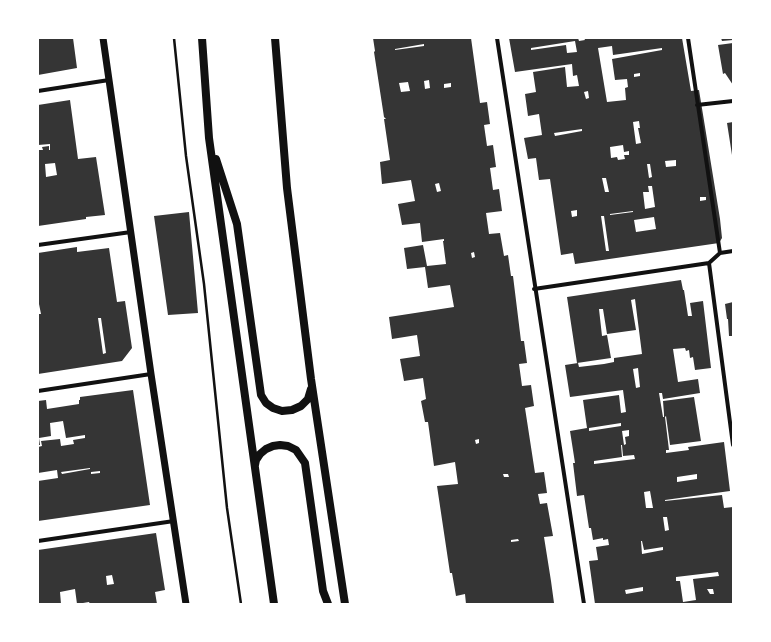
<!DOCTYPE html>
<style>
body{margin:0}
#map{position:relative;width:771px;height:642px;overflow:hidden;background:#fff;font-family:Ubuntu,sans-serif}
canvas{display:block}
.frame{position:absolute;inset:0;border:39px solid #fff;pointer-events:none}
</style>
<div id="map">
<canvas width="771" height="642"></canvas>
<div class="frame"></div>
</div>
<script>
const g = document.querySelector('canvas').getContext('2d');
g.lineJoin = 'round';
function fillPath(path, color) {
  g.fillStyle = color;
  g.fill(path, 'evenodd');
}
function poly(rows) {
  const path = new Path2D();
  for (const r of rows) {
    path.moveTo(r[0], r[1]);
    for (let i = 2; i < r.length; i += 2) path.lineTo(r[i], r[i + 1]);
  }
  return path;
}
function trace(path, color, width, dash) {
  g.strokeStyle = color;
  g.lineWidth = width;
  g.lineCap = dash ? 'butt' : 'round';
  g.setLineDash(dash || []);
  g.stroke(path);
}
fillPath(poly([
 [38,38,73,38,77,68,38,75],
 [373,38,471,38,480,103,487,102,490,124,484,125,487,146,493,145,496,167,490,168,493,190,499,189,502,211,486,213,489,234,500,233,504,256,508,255,511,276,513,276,521,341,524,341,527,363,519,364,522,386,531,385,534,406,525,408,535,473,544,472,547,493,538,494,540,504,547,503,553,536,544,537,551,581,554,603,553,603,466,604,465,594,456,596,452,573,450,573,437,486,458,484,455,462,434,466,428,422,425,422,421,401,426,399,423,378,404,381,400,359,420,356,417,335,392,339,389,317,454,307,450,285,428,288,425,267,407,269,404,248,423,245,427,266,446,264,443,241,444,241,444,239,422,242,420,223,402,225,398,204,415,201,411,180,382,184,380,162,390,160,384,119,386,119,384,117,374,52,375,51],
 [424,44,424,46,395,50,395,49],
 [429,80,430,88,425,89,424,81],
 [408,82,410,91,401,92,399,83],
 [451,83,451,87,444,88,444,84],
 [439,183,441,191,437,192,435,184],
 [474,252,475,257,472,258,471,253],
 [479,439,479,443,476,444,475,440],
 [503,474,508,474,509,477,504,477],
 [518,539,519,541,511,542,511,540],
 [509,38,578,38,579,41,585,40,584,38,682,38,691,91,699,90,720,219,722,238,719,243,575,264,573,253,561,255,550,179,539,180,536,158,528,159,524,138,542,135,539,114,528,116,525,94,536,92,533,72,565,67,567,87,579,86,577,75,573,76,572,64,515,72],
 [575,41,577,52,567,53,566,45,531,50,531,48],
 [612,46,613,55,662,48,662,50,612,59,615,80,627,79,628,87,625,88,626,100,607,102,598,48],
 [640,73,640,76,634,77,634,74],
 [588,91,589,98,586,99,584,92],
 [639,121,640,128,638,128,641,143,636,144,633,122],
 [582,129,582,131,555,136,554,133],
 [623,145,624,152,629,151,629,155,624,155,625,159,618,160,617,157,611,158,610,147],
 [676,160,676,166,666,167,665,161],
 [647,164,650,164,652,177,649,178],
 [602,178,606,178,609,192,605,192],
 [648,186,652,186,655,207,645,209,643,192,649,192],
 [700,197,706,197,706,200,700,201],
 [577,210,577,216,572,217,571,211],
 [633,211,633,212,610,215,610,214],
 [601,216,604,216,609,251,606,251],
 [654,217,656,229,636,232,634,220],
 [721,38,733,38,733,40,722,41],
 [733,43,733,85,725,73,723,74,718,45],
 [70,100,78,159,96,157,105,215,86,217,86,219,38,226,38,150,43,150,42,147,49,146,49,150,50,150,50,144,38,145,38,105],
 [55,163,57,175,46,177,45,164],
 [733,122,733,154,732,155,727,123],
 [189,212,198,313,168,315,154,216],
 [77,247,77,252,109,248,117,302,125,301,132,348,122,361,38,374,38,314,41,314,38,299,38,253],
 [98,318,101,318,106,353,103,354],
 [681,280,683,290,684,290,688,316,692,316,690,303,703,301,711,368,695,370,693,357,690,358,689,350,686,351,685,348,673,349,678,382,698,379,700,393,663,399,662,393,659,393,663,417,664,417,664,414,663,401,694,397,701,441,670,445,666,416,665,417,669,450,666,450,666,453,689,450,688,447,724,442,730,491,665,500,665,501,722,495,724,508,733,507,733,604,595,604,589,561,598,560,596,547,609,545,608,539,603,540,603,538,593,540,591,528,589,528,584,495,577,496,573,463,575,463,570,431,587,428,583,400,619,395,621,413,626,412,623,390,570,397,565,365,578,363,579,367,604,364,614,362,614,358,642,354,635,299,631,300,636,330,607,334,603,309,599,309,602,336,607,335,611,358,577,363,567,297],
 [638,368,640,387,636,388,633,369],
 [621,423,621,426,589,431,589,428],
 [629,430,629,436,625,437,626,444,624,445,622,431],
 [621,445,622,445,623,456,634,455,635,459,594,464,594,461,622,457],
 [697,474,697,479,677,482,677,477],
 [650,491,653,508,646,508,644,492],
 [663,517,667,517,669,530,665,531],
 [641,541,642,541,644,550,663,547,663,550,642,554],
 [718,572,719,576,693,579,696,600,683,602,680,581,676,581,676,577],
 [643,587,643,591,626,594,625,590],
 [707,589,713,589,714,594,710,594],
 [733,302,733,336,729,336,728,319,727,319,725,304],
 [133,390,150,505,38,521,38,481,58,478,57,470,38,473,38,447,42,446,41,441,60,439,61,446,74,444,73,440,85,438,85,435,66,438,63,421,50,423,51,436,39,438,40,445,38,445,38,401,46,400,47,409,79,404,79,400,80,400,80,397],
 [90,468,90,469,62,474,61,472],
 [100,471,100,473,91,474,91,472],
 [156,533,165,590,155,592,157,604,90,604,89,602,77,604,75,589,60,592,61,604,38,604,38,550],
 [112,575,114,584,107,585,106,576]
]), '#353535');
trace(poly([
 [174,38,186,156,204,284,227,508,241,604]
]), '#111', 2.5);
trace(poly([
 [497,38,584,604],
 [688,38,720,253],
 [38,91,109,80],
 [697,105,733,101],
 [38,245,131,232],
 [709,263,733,445],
 [534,289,709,263,720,253,733,251],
 [38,391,151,374],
 [38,541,174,521]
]), '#111', 4);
trace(poly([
 [103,38,151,374,186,604]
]), '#111', 7);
trace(poly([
 [202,38,209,138,274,604],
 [275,38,287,188,311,379,345,604],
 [216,159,237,224,261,395,266,403,273,408,282,411,292,410,301,406,308,399,311,389],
 [255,465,256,460,260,454,266,449,273,446,280,445,288,446,296,450,305,463,323,591,328,604]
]), '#111', 8);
</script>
